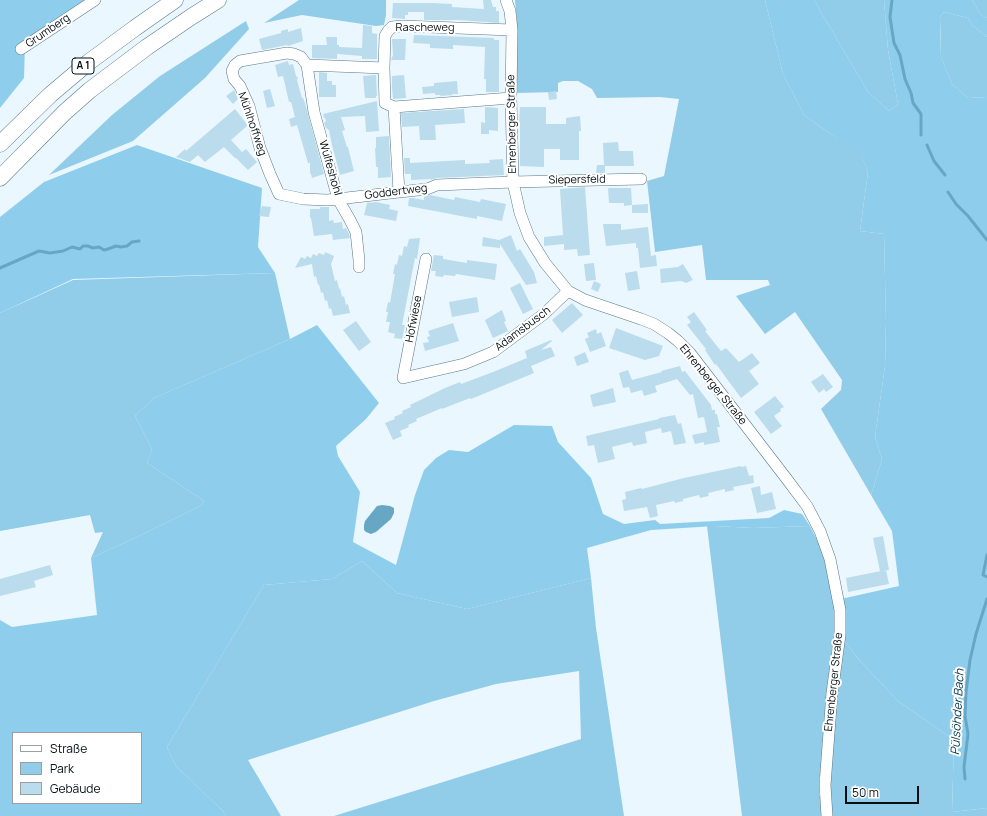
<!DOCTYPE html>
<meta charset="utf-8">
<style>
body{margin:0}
#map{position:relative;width:987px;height:816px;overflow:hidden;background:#eaf7fe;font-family:Manrope,sans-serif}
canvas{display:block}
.legend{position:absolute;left:12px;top:732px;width:130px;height:72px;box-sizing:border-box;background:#fff;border:1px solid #9b9fa1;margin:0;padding:5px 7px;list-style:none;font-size:12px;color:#040f14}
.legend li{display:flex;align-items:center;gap:8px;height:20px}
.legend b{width:20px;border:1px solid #9b9fa1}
.scale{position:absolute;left:845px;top:786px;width:74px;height:18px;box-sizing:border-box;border:2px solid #040f14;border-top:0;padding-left:5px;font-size:12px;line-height:14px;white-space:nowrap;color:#040f14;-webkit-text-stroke:3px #fff;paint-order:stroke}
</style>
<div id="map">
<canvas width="987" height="816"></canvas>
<ul class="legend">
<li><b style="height:5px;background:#fff"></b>Straße</li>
<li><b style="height:11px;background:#91cce9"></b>Park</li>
<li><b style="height:11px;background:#bbdcec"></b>Gebäude</li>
</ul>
<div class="scale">50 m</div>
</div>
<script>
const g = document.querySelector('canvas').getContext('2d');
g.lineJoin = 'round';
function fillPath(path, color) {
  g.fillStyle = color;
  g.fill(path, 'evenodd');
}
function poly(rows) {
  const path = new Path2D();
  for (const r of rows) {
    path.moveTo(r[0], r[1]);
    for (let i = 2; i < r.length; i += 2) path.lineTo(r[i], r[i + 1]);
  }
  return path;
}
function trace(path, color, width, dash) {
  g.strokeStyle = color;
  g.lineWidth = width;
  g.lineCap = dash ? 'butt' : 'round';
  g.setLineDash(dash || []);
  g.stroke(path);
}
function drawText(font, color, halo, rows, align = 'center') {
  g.font = font + ' Manrope,sans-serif';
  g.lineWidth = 4;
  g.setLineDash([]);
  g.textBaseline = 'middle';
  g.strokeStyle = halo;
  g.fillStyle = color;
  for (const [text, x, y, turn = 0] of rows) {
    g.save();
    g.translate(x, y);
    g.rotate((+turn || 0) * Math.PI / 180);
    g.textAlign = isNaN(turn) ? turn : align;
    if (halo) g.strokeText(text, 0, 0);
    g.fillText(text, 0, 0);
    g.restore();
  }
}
fillPath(poly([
 [299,0,386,0,386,15,384,25,376,26,302,15,264,23],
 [515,0,765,0,783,74,804,115,829,133,859,149,868,172,860,231,884,234,886,322,885,366,875,437,882,459,871,495,821,409,841,390,842,380,795,312,765,334,736,296,770,285,768,280,706,280,702,245,655,252,647,181,664,176,679,99,660,97,597,98,592,89,578,81,563,81,558,83,558,92,516,93,517,23],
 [814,0,884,0,888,50,898,104,889,111,868,92],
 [972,0,987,0,987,18,981,15],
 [944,12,968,18,972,25,987,37,987,97,968,98,952,84,941,57,940,17],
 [246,21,249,29,205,78,133,141,49,175,112,115,160,76],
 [275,273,290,339,154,398,135,416,152,449,147,463,204,501,202,505,137,537,91,558,103,532,95,533,90,515,0,531,0,313,73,280],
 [707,526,715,526,753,528,810,526,827,560,834,601,836,637,833,641,825,708,827,713,823,769,819,778,819,795,822,800,823,816,742,816],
 [362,561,397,593,467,609,591,578,596,628,624,816,334,816,581,739,579,671,496,684,434,701,248,760,281,816,226,816,223,811,176,766,167,747,264,585,332,579],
 [843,639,860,661,898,701,954,740,952,812,987,808,987,816,831,816,830,794,832,745]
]), '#91cce9');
fillPath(poly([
 [0,0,89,0,25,44,24,78,0,108],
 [765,0,814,0,868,92,889,111,898,104,888,50,884,0,972,0,981,15,987,18,987,37,972,25,968,18,944,12,940,17,940,27,941,57,952,84,968,98,987,97,987,808,952,812,954,740,898,701,860,661,843,639,841,599,899,586,892,531,871,495,882,459,875,437,885,366,886,322,884,234,860,231,868,172,859,150,829,133,804,115,783,74],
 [137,145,262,188,258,247,275,273,73,279,0,313,0,217,44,182],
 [317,325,379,403,366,419,336,446,338,456,360,492,353,542,396,565,415,495,424,470,436,458,449,450,468,452,514,425,552,426,558,442,591,478,603,514,624,524,655,520,660,524,769,518,784,510,802,514,810,526,753,528,715,526,651,530,587,548,591,578,467,609,397,593,362,561,332,579,264,585,167,747,176,766,223,811,226,816,0,816,0,620,12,627,97,615,91,558,137,537,202,505,204,501,147,463,152,449,135,416,154,398,290,339],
 [13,733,141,733,141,803,13,803]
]), '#8eceec');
fillPath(poly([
 [382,505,390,506,394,508,394,513,391,519,376,532,371,534,366,532,364,530,364,525,365,521,377,506]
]), '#68a7c4');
trace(poly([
 [892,0,890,17,894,43,900,55,905,79,911,93,913,103,921,114,921,135],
 [927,145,934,161,945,175],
 [948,192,956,204,968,216,987,240],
 [0,268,39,251,50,253,63,251,72,247,80,249,83,246,88,246,93,248,99,247,104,250,108,249,116,246,121,247,127,246,132,242,139,241],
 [987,555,983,575,987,577],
 [965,779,964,767,968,734,965,716,966,692,970,660,976,634,987,599]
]), '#68a7c4', 3);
fillPath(poly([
 [483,0,491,0,493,7,496,7,496,11,499,11,499,23,459,20,424,20,424,12,408,12,408,15,405,15,405,19,392,18,393,3,432,3,452,4,452,7,484,9],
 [363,25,372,26,372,33,377,34,377,59,362,59,362,56,337,54,337,59,312,58,312,45,327,45,326,37,337,37,337,45,339,45,339,47,362,48],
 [301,28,303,41,288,46,287,45,262,50,259,39,281,33,281,31,288,29,288,32],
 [414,35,494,38,494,40,499,40,499,92,486,92,486,79,484,79,485,47,453,45,453,49,430,48,430,44,413,43],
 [392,39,406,39,405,60,391,60,393,55],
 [288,61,289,65,293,64,296,76,298,78,297,80,302,98,303,98,305,103,324,174,312,178,311,174,310,173,310,163,308,163,297,125,291,127,289,119,295,117,291,102,289,102,283,76,278,77,275,65],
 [319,72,327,73,327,81,332,81,332,85,336,85,336,97,319,97],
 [376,75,377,96,376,96,376,98,365,98,363,76],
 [404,75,406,98,393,99,392,88,392,76],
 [457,81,458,94,452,94,453,95,441,96,440,95,435,95,435,93,423,94,422,87,434,86,434,83],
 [270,89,275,106,267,108,263,91],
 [234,90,238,99,233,104,226,96],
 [556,91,557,99,549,100,548,92],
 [377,101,379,131,366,132,365,116,341,117,345,130,342,131,347,147,348,147,354,171,340,175,332,145,329,130,326,128,324,123,326,121,325,118,324,118,323,114],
 [485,107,498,108,498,131,489,130,489,134,481,134,481,122,485,123],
 [520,107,546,107,546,124,566,124,566,118,580,116,581,131,579,131,579,160,560,160,560,149,544,149,544,167,520,166,520,122,519,122],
 [235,109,246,123,247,126,231,140,242,152,246,149,257,162,248,170,236,158,235,158,224,147,205,162,198,155,190,162,176,157,185,149,186,151],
 [464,109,465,123,435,125,436,140,420,140,419,126,402,127,401,113],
 [389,136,391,177,378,178,378,167,376,167,375,148,376,148,376,137],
 [618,142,619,151,633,151,634,166,605,166,605,173,596,173,597,165,604,165,603,143],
 [404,158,410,158,410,163,465,160,465,164,490,163,489,160,503,159,504,175,437,178,431,180,431,179,411,180,411,174,405,174],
 [585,187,590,255,578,256,577,249,564,250,564,244,544,246,544,237,563,235,560,189],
 [608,188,631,188,632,205,624,206,624,203,609,203],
 [430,195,454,200,455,197,480,202,481,199,506,204,502,221,477,216,477,219,408,206,409,198,412,198,424,200,424,196],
 [376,202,390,205,389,209,398,211,396,221,364,215,367,203],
 [648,204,648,213,632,213,632,205],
 [262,206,271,207,269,217,259,216],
 [320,207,329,207,329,221,333,220,334,223,342,222,343,229,346,228,349,234,350,238,333,240,332,234,314,236,311,218,310,218,310,209,320,209],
 [603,224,621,224,621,230,648,227,651,256,656,255,657,266,640,268,638,248,636,248,636,243,606,246],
 [511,235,517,251,520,249,534,272,537,283,526,285,500,244,500,248,482,246,483,237,499,240],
 [420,238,417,259,415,258,402,325,405,325,402,339,394,338,395,334,388,332,390,322,386,322,388,312,386,312,388,302,390,303,395,274,393,274,395,264,397,265,399,255,402,256,404,246,407,247,409,239],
 [325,252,334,256,331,264,335,281,337,280,339,289,340,288,342,297,344,296,346,305,348,304,350,313,333,316,331,308,329,309,327,300,325,301,323,292,321,293,319,284,318,285,316,276,314,277,312,264,295,268,301,257,305,259,307,256,311,258,313,254,317,256,319,253,324,255],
 [434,255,443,256,443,259,467,263,467,260,497,264,495,280,456,274,455,276,444,275,443,277,435,276,436,271,431,271],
 [594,263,596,280,586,281,584,264],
 [683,264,693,280,686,283,681,281,661,283,660,269,678,267],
 [637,271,640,289,628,291,625,273],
 [594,281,601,284,598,292,591,289],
 [520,283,533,309,523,314,510,288],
 [477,297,479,312,452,317,449,302],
 [572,303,583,315,562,333,552,320],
 [502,310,506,321,504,322,508,331,493,338,485,320],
 [694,312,707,330,705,331,721,351,726,348,739,362,752,353,760,363,749,371,759,384,741,398,716,364,715,365,705,350,706,349,687,325,691,322,687,317],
 [356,321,371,342,359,351,343,330],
 [453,323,459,341,425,351,423,343,429,342,427,337,430,336,428,331],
 [616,328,663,346,659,356,645,360,609,348],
 [596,329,597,334,601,332,606,346,590,352,585,339,589,337,587,333],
 [551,340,552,341,541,350,551,347,555,356,531,366,534,373,471,399,470,398,442,409,442,408,416,419,417,421,408,425,409,427,400,431,402,436,393,440,385,423,395,419,394,417,403,413,402,411,411,407,410,405,445,388,460,382,461,384,493,372,527,358,525,351],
 [585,352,589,362,577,366,574,357],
 [680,366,682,372,685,371,711,405,712,410,715,410,715,414,717,414,720,427,717,427,720,442,704,445,704,442,695,444,692,435,707,432,704,417,698,418,693,394,690,395,677,379,655,386,657,392,644,396,642,390,631,393,629,387,623,388,619,373,628,370,632,380,662,372,661,371],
 [823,374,833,387,826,392,824,389,819,393,811,382],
 [613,388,616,402,593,407,590,395],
 [775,396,784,407,780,409,781,411,774,416,782,426,771,434,754,412],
 [675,415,678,424,681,423,686,443,674,445,671,431,662,433,661,428,645,432,647,443,633,446,632,442,612,447,615,459,598,463,594,445,588,446,586,436,659,419,659,418],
 [741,466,741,467,746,466,749,476,753,475,754,483,733,487,734,490,725,492,725,489,708,493,709,496,704,497,700,498,699,495,683,499,683,501,675,503,674,501,656,505,658,516,650,518,647,507,624,511,622,500,626,499,625,492,641,488,642,489,684,478],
 [760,486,761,495,772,492,776,509,757,513,751,488],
 [883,536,889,570,880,571,873,538],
 [50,565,53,575,34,581,36,587,0,596,0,579],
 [886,570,889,584,848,592,846,578]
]), '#bbdcec');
const minor = poly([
 [506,0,510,11,512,30,511,98,513,182,520,213,529,237,545,263,568,291,585,300,641,319,654,324,668,333,678,341,690,353,786,478,807,506,820,531,830,559,840,610,840,635,832,693,825,785,827,816],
 [21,49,95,0],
 [307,65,384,68],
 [394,107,511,98],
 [399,192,394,107,385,103,384,68,385,36,388,31,392,27,402,26,512,30],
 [426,259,403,378,464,364,493,352,544,314,568,291],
 [359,267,359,260,356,232,350,220,338,199,314,112,307,65,301,57,294,54,287,53,240,61,235,65,232,71,234,79,240,86,249,106,260,148,270,174,279,194,303,199,327,200,338,199,399,192,427,189,437,185,513,182,641,179]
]);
const highway = poly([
 [0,144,50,95,89,62,135,28,175,0],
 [0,178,65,112,90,90,147,47,191,17,218,0]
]);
trace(minor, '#5a7887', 12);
trace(highway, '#5a7887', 17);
trace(minor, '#fff', 11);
trace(highway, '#fff', 16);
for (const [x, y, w] of [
 [83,66,22]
]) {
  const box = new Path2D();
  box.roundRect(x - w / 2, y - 8, w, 16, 3);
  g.fillStyle = '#fff';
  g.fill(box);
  trace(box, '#040f14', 1);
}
drawText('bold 10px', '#040f14', null, [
 ["A 1",83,66]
]);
drawText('11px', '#040f14', '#fff', [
 ["Rascheweg",425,28],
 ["Grumberg",48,31,-34],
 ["Mühlhoffweg",252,124,71],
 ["Ehrenberger Straße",512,124,-91],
 ["Wulfeshohl",330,168,74],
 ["Siepersfeld",577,180,-1],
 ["Goddertweg",396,192,-7],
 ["Hofwiese",414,319,-79],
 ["Adamsbusch",523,329,-37],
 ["Ehrenberger Straße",713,385,51],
 ["Ehrenberger Straße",834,682,-84]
]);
drawText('italic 12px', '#00384d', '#fff', [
 ["Pülsöhder Bach",958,712,-87]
]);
</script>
